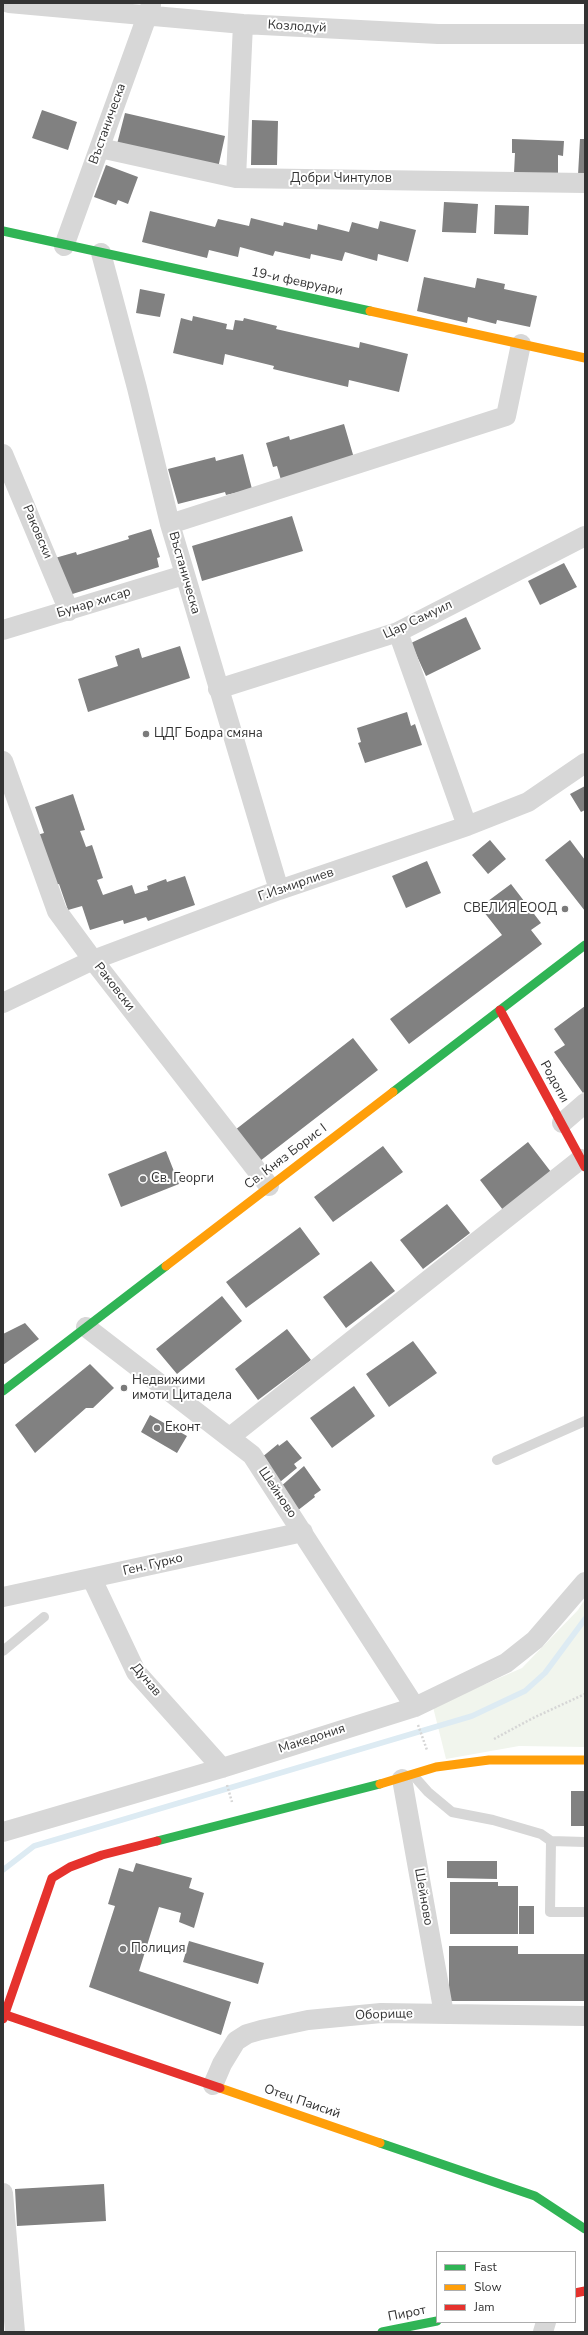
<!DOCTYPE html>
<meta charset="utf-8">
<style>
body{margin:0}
#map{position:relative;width:588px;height:2335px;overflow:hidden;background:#fff;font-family:"Nunito Sans",sans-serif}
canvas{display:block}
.frame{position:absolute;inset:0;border:4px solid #333;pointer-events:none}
.legend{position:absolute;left:436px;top:2251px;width:140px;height:72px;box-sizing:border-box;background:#fff;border:1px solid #adadad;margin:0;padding:5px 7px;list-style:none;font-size:12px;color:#333}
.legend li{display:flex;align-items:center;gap:8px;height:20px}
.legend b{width:20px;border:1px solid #adadad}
</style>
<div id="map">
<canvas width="588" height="2335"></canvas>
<div class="frame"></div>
<ul class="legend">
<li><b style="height:5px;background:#30b455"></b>Fast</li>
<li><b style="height:5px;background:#ff9f0a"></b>Slow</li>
<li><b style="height:5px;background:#e5322d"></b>Jam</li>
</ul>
</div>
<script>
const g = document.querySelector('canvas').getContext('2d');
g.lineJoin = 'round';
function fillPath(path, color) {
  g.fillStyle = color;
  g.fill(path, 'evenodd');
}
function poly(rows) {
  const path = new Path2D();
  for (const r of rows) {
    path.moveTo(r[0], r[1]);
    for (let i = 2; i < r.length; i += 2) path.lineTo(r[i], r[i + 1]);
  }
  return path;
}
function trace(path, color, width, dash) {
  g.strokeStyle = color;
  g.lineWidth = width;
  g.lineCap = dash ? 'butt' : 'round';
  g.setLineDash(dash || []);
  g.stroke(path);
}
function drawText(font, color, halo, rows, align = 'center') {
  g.font = font + ' "Nunito Sans",sans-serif';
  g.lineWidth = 4;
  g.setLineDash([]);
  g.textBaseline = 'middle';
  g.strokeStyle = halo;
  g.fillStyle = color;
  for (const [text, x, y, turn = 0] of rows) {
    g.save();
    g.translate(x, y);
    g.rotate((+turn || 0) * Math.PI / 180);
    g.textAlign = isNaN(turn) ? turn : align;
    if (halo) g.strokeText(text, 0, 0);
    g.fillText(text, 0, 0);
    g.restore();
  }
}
fillPath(poly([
 [585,1599,585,1747,519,1746,446,1759,433,1707,522,1668,578,1610]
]), '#f1f5ed');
trace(poly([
 [3,1870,34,1846,472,1716,525,1691,545,1673,585,1619]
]), '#ddebf3', 5.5);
fillPath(poly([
 [42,110,77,122,68,150,32,138],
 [125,113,225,136,218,168,117,144],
 [252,120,278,121,277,165,251,165],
 [512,139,564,141,563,156,558,155,558,175,514,173,515,153,512,153],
 [580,139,585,139,585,175,578,175],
 [106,165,138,177,128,204,118,200,116,205,94,197],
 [444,202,478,204,476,233,442,232],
 [495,205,529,206,528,235,494,234],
 [150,211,215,227,218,219,249,226,251,218,283,226,284,222,317,230,318,224,349,232,352,222,378,229,380,221,416,230,408,262,378,254,377,261,345,252,342,261,311,254,310,259,275,251,273,256,240,247,238,257,209,250,207,258,142,242],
 [424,277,475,288,477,278,505,284,504,289,537,296,530,327,497,320,496,324,468,317,467,323,417,311],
 [140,289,165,294,160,317,136,313],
 [193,316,227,324,226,329,233,330,235,320,243,321,244,318,277,326,276,329,359,348,360,342,408,354,399,392,349,380,348,387,273,369,274,366,225,354,223,365,173,353,181,318,192,321],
 [344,424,354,458,281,480,277,466,273,467,266,443,289,436,290,440],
 [243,454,252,489,226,495,225,492,178,504,168,469,215,457,216,461],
 [292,516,303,551,202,581,192,546],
 [151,529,160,557,157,558,159,567,66,596,55,558,76,552,77,555,129,539,128,536],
 [564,563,577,587,540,605,528,581],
 [466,617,481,649,426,676,411,643],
 [180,646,190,678,88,712,78,679,118,666,115,656,139,648,142,658],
 [407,712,411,726,415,724,422,745,365,763,358,743,361,742,357,728],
 [585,786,585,810,581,812,570,794],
 [73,794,85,830,80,831,86,847,92,845,103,878,97,880,103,895,132,885,135,894,148,890,147,886,166,879,167,882,185,876,195,905,148,921,146,917,124,924,123,920,90,930,82,906,68,910,59,884,55,885,37,835,44,833,35,807],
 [490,840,506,859,488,874,472,855],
 [570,840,585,860,585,911,545,860],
 [427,861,441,893,406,908,392,876],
 [511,884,541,923,531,930,542,944,409,1044,390,1019,502,935,480,907],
 [585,1006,585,1091,583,1093,554,1052,565,1045,554,1029],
 [353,1038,378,1070,260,1161,235,1130],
 [528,1142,551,1172,503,1210,480,1180],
 [383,1146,403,1172,333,1222,314,1197],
 [166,1151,179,1184,121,1207,108,1174],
 [447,1204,470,1233,423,1269,400,1240],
 [300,1227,320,1254,246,1308,226,1282],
 [371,1261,395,1291,346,1328,323,1297],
 [222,1296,242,1321,177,1374,156,1349],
 [25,1323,39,1339,3,1365,3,1334],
 [287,1329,311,1360,258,1400,235,1369],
 [413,1341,437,1373,389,1407,366,1374],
 [90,1364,114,1388,93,1408,86,1408,35,1453,15,1425],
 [354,1386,375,1416,332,1448,310,1418],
 [150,1415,187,1436,177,1453,141,1432],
 [287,1440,302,1458,294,1464,297,1468,280,1482,261,1458,278,1444,279,1446],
 [304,1466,321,1490,314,1495,315,1497,297,1511,279,1488],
 [571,1791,585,1791,585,1826,571,1826],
 [447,1861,497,1861,497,1879,447,1878],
 [136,1863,192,1878,189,1888,204,1893,194,1928,179,1922,181,1913,159,1907,139,1971,231,2002,221,2035,89,1987,115,1906,108,1904,119,1868,133,1872],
 [450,1882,498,1882,498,1886,518,1886,518,1934,450,1934],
 [519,1906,534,1906,534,1934,519,1934],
 [189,1941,264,1963,258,1984,183,1962],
 [449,1946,518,1946,518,1954,585,1954,585,2001,449,2001],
 [104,2184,106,2221,17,2226,15,2189]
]), '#818181');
trace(poly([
 [418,1725,427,1750],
 [494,1739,533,1718,585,1694],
 [227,1785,232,1802]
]), '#d6d6d6', 2.5, [2, 2]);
trace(poly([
 [497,1460,585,1421],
 [3,1651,44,1617],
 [413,1775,428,1792,452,1812,493,1820,541,1834,551,1841,550,1912,585,1912],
 [551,1841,585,1842]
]), '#d7d7d7', 10);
trace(poly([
 [9,3,243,24,438,34,585,34],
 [100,148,236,178,585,183],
 [236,178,243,24],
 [64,246,151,5],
 [101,253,137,388,170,524,279,890],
 [3,454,69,611],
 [170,524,506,416,521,344],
 [3,630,184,575],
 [398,632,467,826],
 [218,689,398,632,585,536],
 [3,761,57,911,93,960,269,1186],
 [3,1003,93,960,279,890,467,826,528,802,585,763],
 [562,1123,585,1103],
 [86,1327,252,1455,415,1707],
 [230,1437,581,1159],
 [92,1579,136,1672,222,1768],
 [3,1597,303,1532],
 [402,1779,444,2014],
 [3,1832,222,1768,415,1707,506,1663,535,1640,585,1582],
 [213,2085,222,2064,236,2041,247,2034,261,2030,308,2020,381,2013,585,2016],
 [3,2193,15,2332],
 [543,2332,546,2322]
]), '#d7d7d7', 20);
trace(poly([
 [3,231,370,311],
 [393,1092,585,945],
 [3,1391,166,1266],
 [157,1841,380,1784],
 [380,2143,535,2196,585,2229],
 [382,2332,437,2321]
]), '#30b455', 9);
trace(poly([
 [370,311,585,358],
 [166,1266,393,1092],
 [380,1784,436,1767,489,1760,585,1760],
 [220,2088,380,2143]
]), '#ff9f0a', 9);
trace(poly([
 [500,1010,585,1167],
 [3,2014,220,2088],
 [3,2019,52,1878,70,1867,102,1855,157,1841],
 [575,2293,585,2291]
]), '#e5322d', 9);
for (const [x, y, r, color] of [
 [146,734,4,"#7a7a7a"],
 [565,909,4,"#7a7a7a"],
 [143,1179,4,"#7a7a7a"],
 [124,1388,4,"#7a7a7a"],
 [157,1428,4,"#7a7a7a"],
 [123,1949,4,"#7a7a7a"]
]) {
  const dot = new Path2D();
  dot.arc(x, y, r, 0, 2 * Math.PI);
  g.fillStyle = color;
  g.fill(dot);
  trace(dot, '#fff', 1.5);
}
drawText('13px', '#333', '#fff', [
 ["Козлодуй",297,27,3],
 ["Въстаническа",108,124,-70],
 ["Добри Чинтулов",341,179],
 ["19-и февруари",297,282,12],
 ["Раковски",37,532,67],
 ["Въстаническа",184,573,74],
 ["Бунар хисар",94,603,-17],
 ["Цар Самуил",418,620,-25],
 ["Г.Измирлиев",296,885,-19],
 ["Раковски",114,987,52],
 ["Родопи",554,1082,61],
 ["Св. Княз Борис I",286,1157,-37],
 ["Шейново",277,1493,56],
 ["Ген. Гурко",153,1565,-13],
 ["Дунав",146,1680,50],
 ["Македония",312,1739,-18],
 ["Шейново",423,1897,80],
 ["Оборище",384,2015,-2],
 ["Отец Паисий",302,2102,19],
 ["Пирот",407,2314,-11]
]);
drawText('13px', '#333', '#fff', [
 ["ЦДГ Бодра смяна",154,734],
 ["СВЕЛИЯ ЕООД",557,909,"right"],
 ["Св. Георги",151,1179],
 ["Недвижими",132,1381],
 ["имоти Цитадела",132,1396],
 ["Еконт",165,1428],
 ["Полиция",131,1949]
], 'left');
</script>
